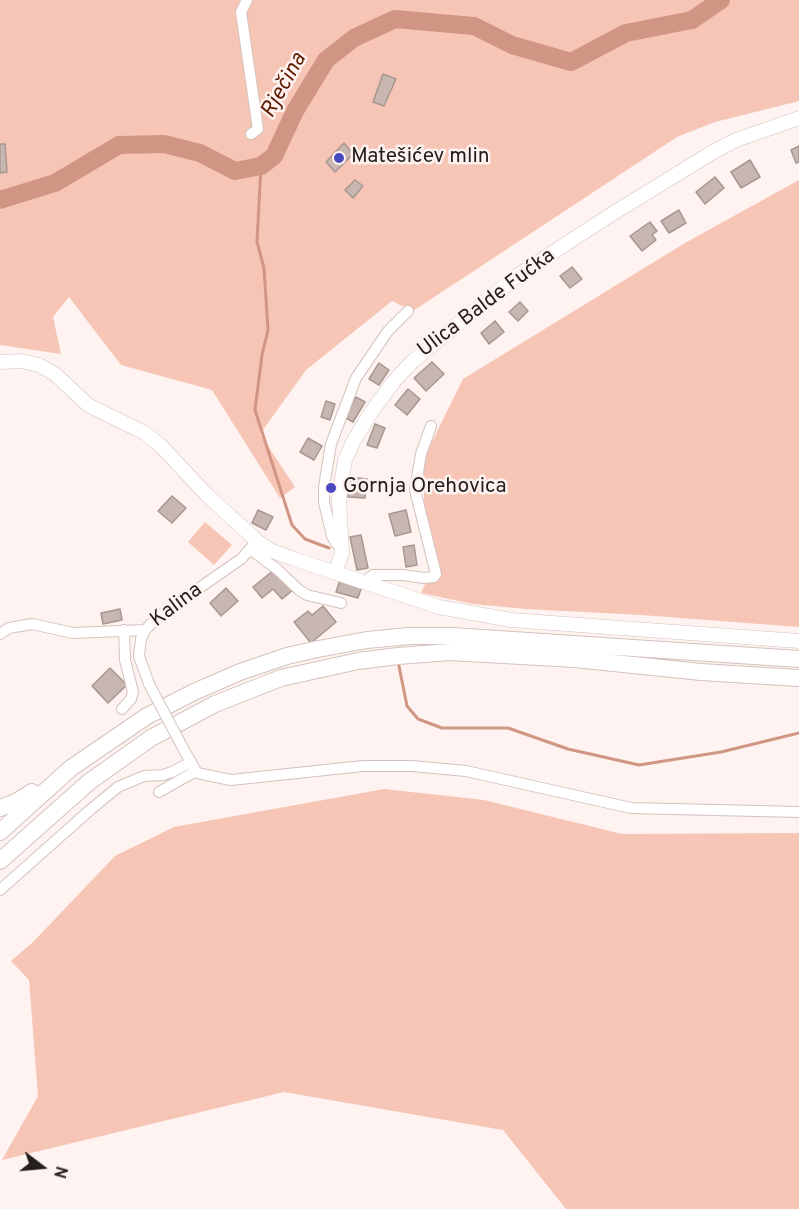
<!DOCTYPE html>
<meta charset="utf-8">
<style>
body{margin:0}
#map{position:relative;width:799px;height:1209px;overflow:hidden;background:#fef3f0;font-family:Overpass,sans-serif}
canvas{display:block}
.north{position:absolute;left:12px;top:1137px;width:60px;height:60px;-webkit-text-stroke:4px #fef3f0;paint-order:stroke;rotate:106deg;font-size:16px;font-weight:700;line-height:24px;text-align:center;color:#241e1c}
.north::after{content:'';display:block;margin:auto;width:21px;height:27px;background:#241e1c;clip-path:polygon(50% 0,100% 100%,50% 72%,0 100%)}
</style>
<div id="map">
<canvas width="799" height="1209"></canvas>
<div class="north">N</div>
</div>
<script>
const g = document.querySelector('canvas').getContext('2d');
g.lineJoin = 'round';
function fillPath(path, color) {
  g.fillStyle = color;
  g.fill(path, 'evenodd');
}
function poly(rows) {
  const path = new Path2D();
  for (const r of rows) {
    path.moveTo(r[0], r[1]);
    for (let i = 2; i < r.length; i += 2) path.lineTo(r[i], r[i + 1]);
  }
  return path;
}
function trace(path, color, width, dash) {
  g.strokeStyle = color;
  g.lineWidth = width;
  g.lineCap = dash ? 'butt' : 'round';
  g.setLineDash(dash || []);
  g.stroke(path);
}
function drawText(font, color, halo, rows, align = 'center') {
  g.font = font + ' Overpass,sans-serif';
  g.lineWidth = 5;
  g.setLineDash([]);
  g.textBaseline = 'middle';
  g.strokeStyle = halo;
  g.fillStyle = color;
  for (const [text, x, y, turn = 0] of rows) {
    g.save();
    g.translate(x, y);
    g.rotate((+turn || 0) * Math.PI / 180);
    g.textAlign = isNaN(turn) ? turn : align;
    if (halo) g.strokeText(text, 0, 0);
    g.fillText(text, 0, 0);
    g.restore();
  }
}
fillPath(poly([
 [0,0,799,0,799,101,715,122,677,137,413,311,392,301,306,370,260,434,295,487,280,498,212,390,121,365,69,297,53,317,61,354,0,345],
 [799,180,799,627,641,615,526,609,473,604,421,593,430,574,424,529,424,458,463,379,685,243],
 [205,522,232,545,214,565,188,542],
 [384,789,484,800,622,834,799,833,799,1209,566,1209,503,1130,284,1092,2,1160,38,1096,29,980,11,961,33,942,115,856,174,827]
]), '#f7c5b5');
trace(poly([
 [261,166,257,242,264,268,268,330,262,355,255,410,292,525,305,539,329,548],
 [399,666,407,706,418,719,442,728,508,728,568,749,639,765,721,752,799,733]
]), '#d19683', 3);
trace(poly([
 [0,200,55,183,119,145,164,144,200,153,235,171,261,166,274,156,295,111,326,60,354,38,395,19,474,26,512,45,571,62,626,33,692,20,721,0]
]), '#d19683', 18);
const building = poly([
 [383,74,396,79,384,106,373,102,383,74],
 [344,143,353,154,335,172,326,162,344,143],
 [0,144,5,144,7,172,0,173,0,144],
 [799,146,799,162,796,163,791,150,799,146],
 [750,160,760,177,741,188,731,172,750,160],
 [715,177,724,188,705,204,696,192,715,177],
 [355,180,363,186,353,198,345,190,355,180],
 [679,210,686,223,669,233,661,221,679,210],
 [650,222,657,231,652,235,656,240,642,251,630,236,650,222],
 [572,267,582,279,570,288,560,276,572,267],
 [520,302,528,311,518,321,509,312,520,302],
 [495,321,504,332,489,344,481,333,495,321],
 [432,362,444,374,426,391,414,378,432,362],
 [379,363,389,370,379,385,369,379,379,363],
 [408,389,420,399,407,415,395,405,408,389],
 [356,397,365,402,353,422,344,417,356,397],
 [326,401,335,404,330,420,321,417,326,401],
 [375,424,385,428,377,448,367,445,375,424],
 [308,438,322,446,314,460,300,452,308,438],
 [350,477,367,479,365,498,348,497,350,477],
 [172,496,186,508,172,523,158,511,172,496],
 [258,510,273,517,266,530,252,523,258,510],
 [406,510,411,532,395,536,389,514,406,510],
 [361,535,368,568,357,570,350,537,361,535],
 [414,545,417,565,406,567,403,547,414,545],
 [274,570,293,590,282,599,273,589,262,598,253,587,274,570],
 [340,580,362,586,358,598,336,592,340,580],
 [226,588,238,601,221,616,210,603,226,588],
 [323,606,336,622,311,643,294,622,308,611,312,615,323,606],
 [120,609,122,620,103,624,101,613,120,609],
 [110,668,127,685,108,703,92,686,110,668]
]);
fillPath(building, '#c8b7b1');
trace(building, '#a89791', 1.5);
const minor = poly([
 [247,0,241,12,258,129,251,134],
 [342,545,336,543,332,536,324,502,324,487,331,444,356,378,388,331,408,311],
 [250,549,278,570,299,590,307,595,341,603],
 [364,582,373,575,403,575,424,578,434,577,436,574,415,490,421,454,431,426],
 [145,630,141,639,139,656,149,684],
 [0,634,9,628,32,624,73,633,145,630,159,616,241,559,257,541],
 [122,709,131,699,133,692,125,660,124,630],
 [184,750,197,773,231,780,363,766,412,766,466,771,631,808,799,812],
 [159,792,196,771],
 [0,890,90,810,118,787,144,776,163,775,172,772,191,762]
]);
const major = poly([
 [0,362,21,361,39,365,55,374,88,405,145,433,161,446,207,495,257,541,272,551,294,559,439,607,511,620,799,641],
 [335,573,342,553,339,499,345,460,354,440,372,411,394,381,413,361,518,275,612,214,713,152,736,140,799,118]
]);
const highway = poly([
 [0,808,16,802,32,792],
 [0,832,71,768,147,716,194,692,240,672,287,656,318,649,367,640,409,636,453,636,799,659],
 [0,861,89,782,151,738,215,704,281,678,358,661,398,656,450,652,575,659,701,672,799,678]
]);
trace(minor, '#d4c2bd', 12);
trace(major, '#d4c2bd', 15);
trace(highway, '#d4c2bd', 18);
trace(minor, '#fff', 10);
trace(major, '#fff', 14);
trace(highway, '#fff', 16);
const minorBridge = poly([
 [149,684,184,750]
]);
trace(minorBridge, '#d4c2bd', 12, []);
trace(minorBridge, '#fff', 10);
for (const [x, y, r, color] of [
 [339,158,6,"#494ac0"],
 [331,488,6,"#494ac0"]
]) {
  const dot = new Path2D();
  dot.arc(x, y, r, 0, 2 * Math.PI);
  g.fillStyle = color;
  g.fill(dot);
  trace(dot, '#fef3f0', 2);
}
drawText('21px', '#241e1c', '#fef3f0', [
 ["Matešićev mlin",351,158],
 ["Gornja Orehovica",343,488]
], 'left');
drawText('21px', '#241e1c', '#fef3f0', [
 ["Ulica Balde Fućka",487,304,-37],
 ["Kalina",177,606,-37]
]);
drawText('italic 22px', '#5f1a00', '#fef3f0', [
 ["Rječina",285,86,-61]
]);
</script>
